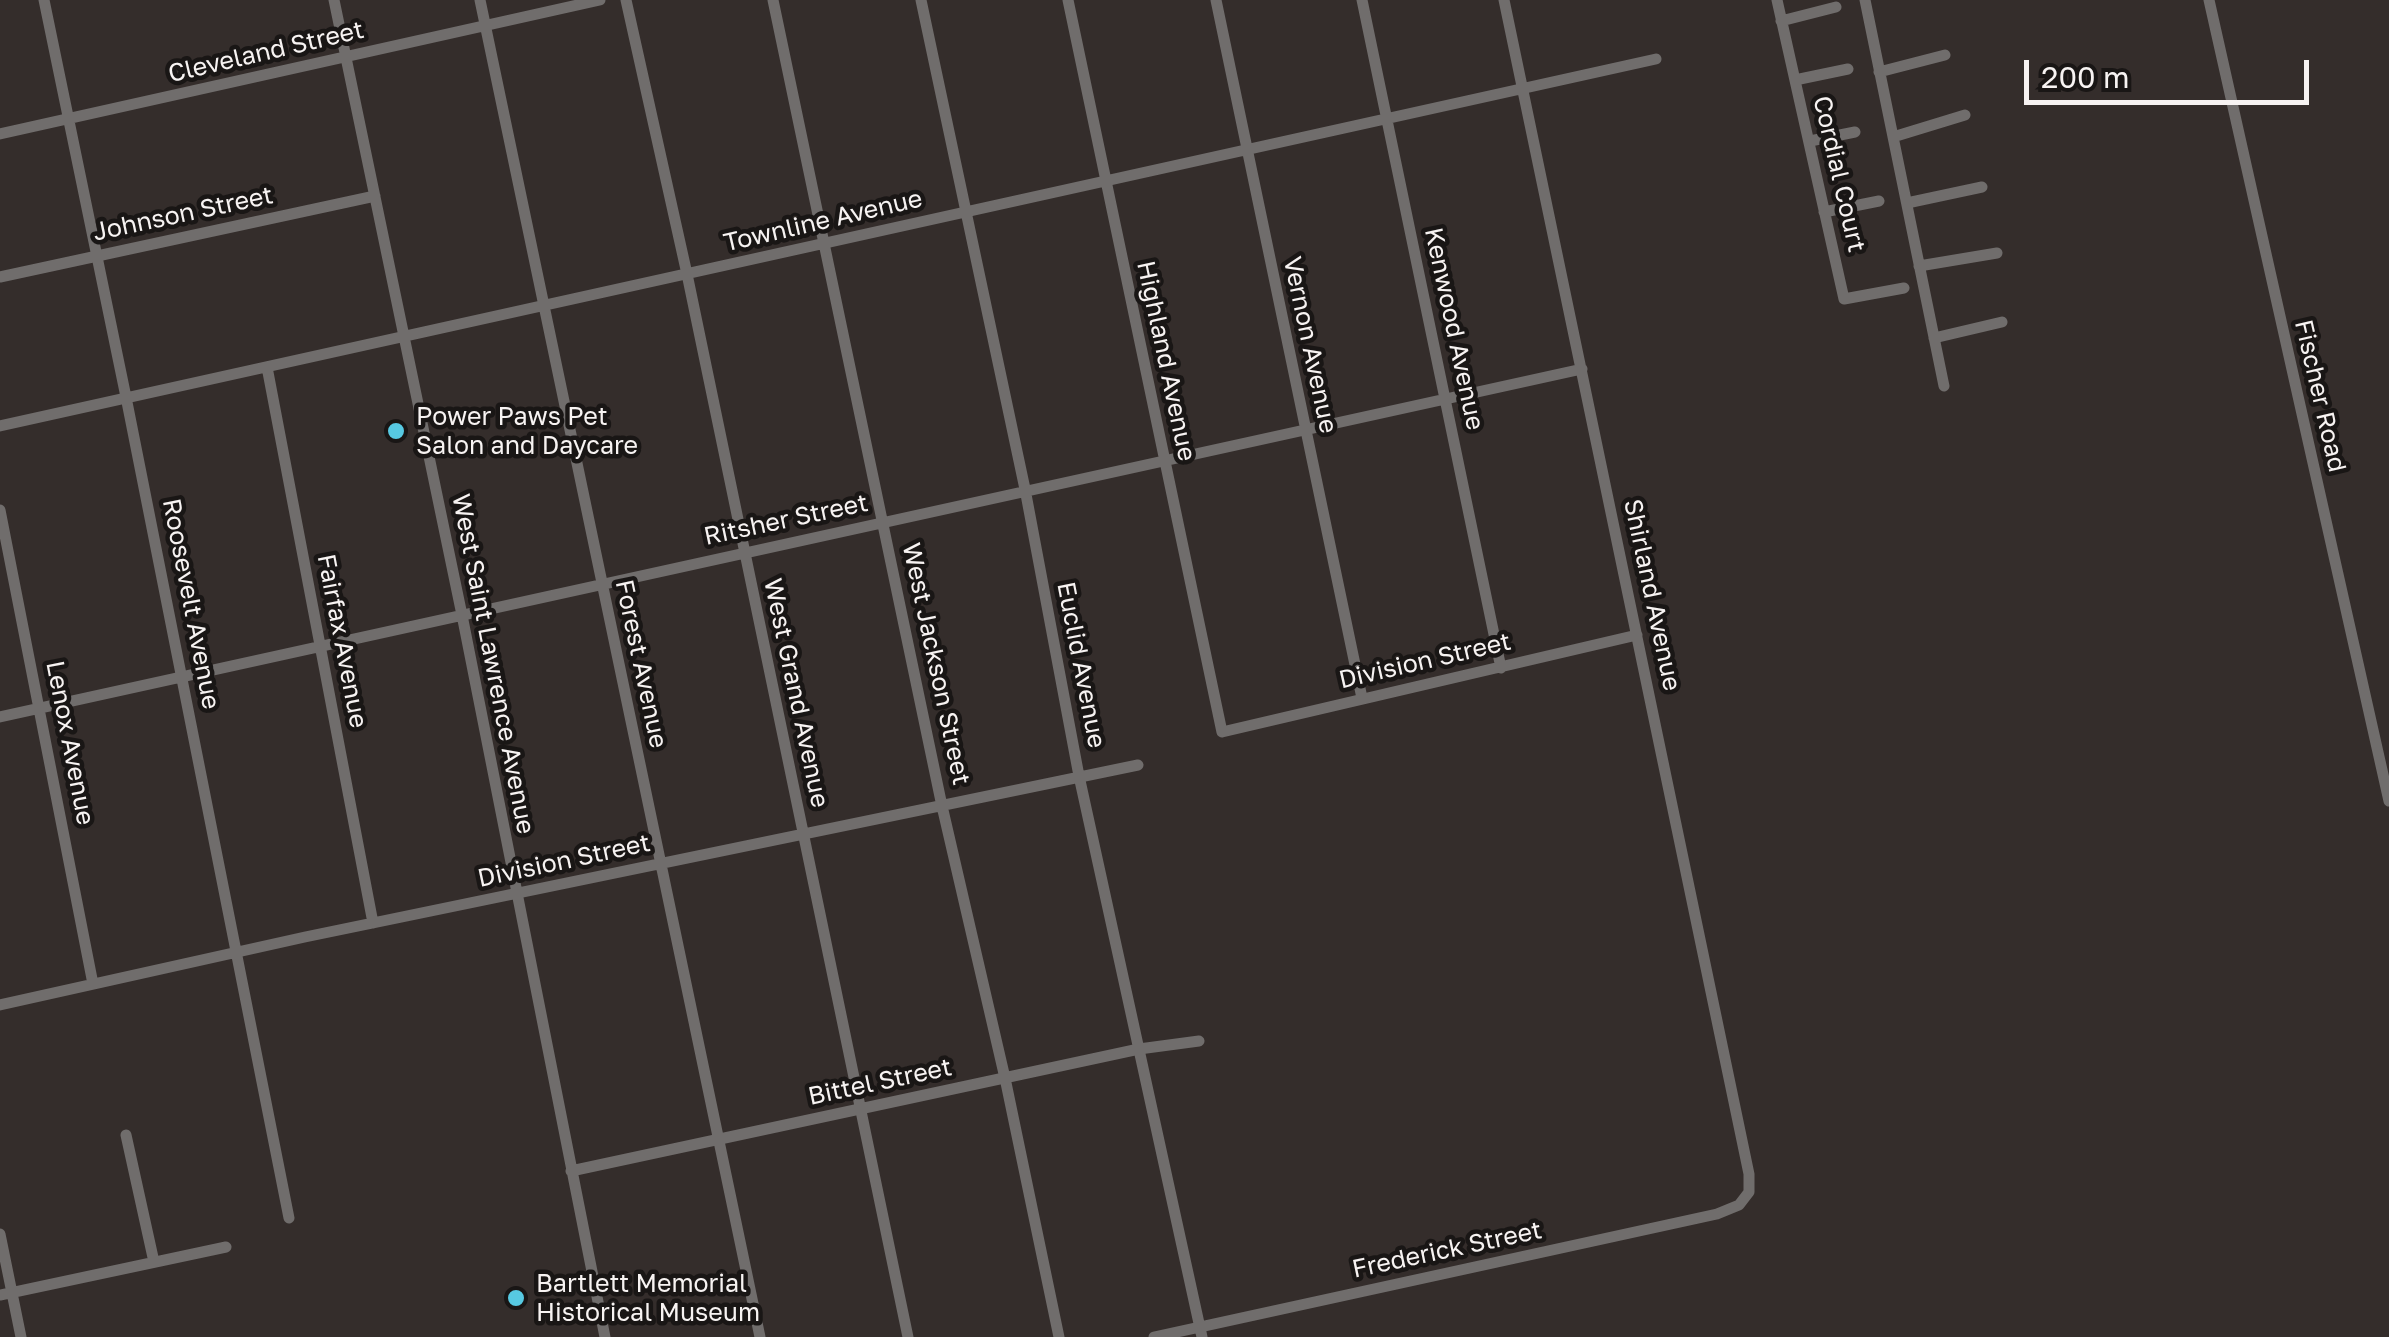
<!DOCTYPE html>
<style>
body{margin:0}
#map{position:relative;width:2389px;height:1337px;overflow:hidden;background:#342d2b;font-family:"Golos Text",sans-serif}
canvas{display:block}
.scale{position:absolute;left:2024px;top:60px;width:285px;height:45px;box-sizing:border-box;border:5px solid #f7f3f2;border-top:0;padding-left:12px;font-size:30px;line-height:35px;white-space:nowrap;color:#f7f3f2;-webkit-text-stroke:8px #191615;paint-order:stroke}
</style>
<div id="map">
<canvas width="2389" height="1337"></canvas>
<div class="scale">200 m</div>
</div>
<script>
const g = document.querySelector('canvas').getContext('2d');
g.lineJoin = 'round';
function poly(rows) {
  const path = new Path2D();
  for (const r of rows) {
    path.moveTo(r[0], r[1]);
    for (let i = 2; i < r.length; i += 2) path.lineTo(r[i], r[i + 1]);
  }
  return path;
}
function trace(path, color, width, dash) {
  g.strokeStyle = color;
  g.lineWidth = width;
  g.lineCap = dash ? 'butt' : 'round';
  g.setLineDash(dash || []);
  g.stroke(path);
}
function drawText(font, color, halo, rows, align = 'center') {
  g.font = font + ' "Golos Text",sans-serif';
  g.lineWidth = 9;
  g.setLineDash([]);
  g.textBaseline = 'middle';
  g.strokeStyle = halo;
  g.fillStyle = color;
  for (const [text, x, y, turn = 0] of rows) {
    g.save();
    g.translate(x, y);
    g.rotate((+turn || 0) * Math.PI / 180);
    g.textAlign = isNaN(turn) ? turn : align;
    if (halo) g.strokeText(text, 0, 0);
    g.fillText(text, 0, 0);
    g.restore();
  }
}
trace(poly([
 [44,0,126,397,289,1218],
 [334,0,462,615,605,1337],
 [480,0,760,1337],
 [626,0,687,274,908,1337],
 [773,0,942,806,1005,1078,1059,1337],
 [921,0,1025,489,1079,776,1202,1337],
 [1068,0,1222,732,1637,635],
 [1216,0,1362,698],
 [1362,0,1501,668],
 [1777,0,1844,299,1904,288],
 [1865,0,1944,386],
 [2209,0,2389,801],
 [1781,21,1836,7],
 [1879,72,1945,55],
 [1795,80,1848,69],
 [0,134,600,0],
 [1893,137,1965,115],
 [1810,141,1855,132],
 [1907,203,1982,187],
 [1824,212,1879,201],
 [1919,266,1997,253],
 [0,277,375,196],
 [1934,338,2002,322],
 [267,367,373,923],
 [0,426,1656,59],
 [0,510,93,984],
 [0,717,1582,369],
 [0,1005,305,937,1138,765],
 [126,1135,154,1262],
 [571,1171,1139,1049,1199,1041],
 [0,1234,21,1337],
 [0,1295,226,1247],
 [1154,1337,1717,1214,1739,1205,1749,1192,1749,1174,1504,0]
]), '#706d6c', 11);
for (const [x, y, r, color] of [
 [396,431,10,"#57c9e2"],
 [516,1298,10,"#57c9e2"]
]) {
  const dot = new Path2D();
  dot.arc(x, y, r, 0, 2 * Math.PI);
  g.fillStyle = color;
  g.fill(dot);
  trace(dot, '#191615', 4);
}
drawText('25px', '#f7f3f2', '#191615', [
 ["Cleveland Street",266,52,-13],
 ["Cordial Court",1839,174,77],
 ["Johnson Street",183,214,-12],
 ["Townline Avenue",823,221,-13],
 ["Kenwood Avenue",1454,329,78],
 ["Vernon Avenue",1310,345,78],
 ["Highland Avenue",1166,361,78],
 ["Fischer Road",2320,396,77],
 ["Ritsher Street",786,520,-12],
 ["Shirland Avenue",1652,595,78],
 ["Roosevelt Avenue",191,604,79],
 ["Fairfax Avenue",342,641,79],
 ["Division Street",1425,661,-13],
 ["West Saint Lawrence Avenue",493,664,79],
 ["Forest Avenue",641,664,78],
 ["West Jackson Street",936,664,78],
 ["Euclid Avenue",1081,665,79],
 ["West Grand Avenue",796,693,78],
 ["Lenox Avenue",70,743,79],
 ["Division Street",564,861,-12],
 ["Bittel Street",880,1082,-12],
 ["Frederick Street",1447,1250,-12]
]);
drawText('25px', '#f7f3f2', '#191615', [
 ["Power Paws Pet",416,417],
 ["Salon and Daycare",416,446],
 ["Bartlett Memorial",536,1284],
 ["Historical Museum",536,1313]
], 'left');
</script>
